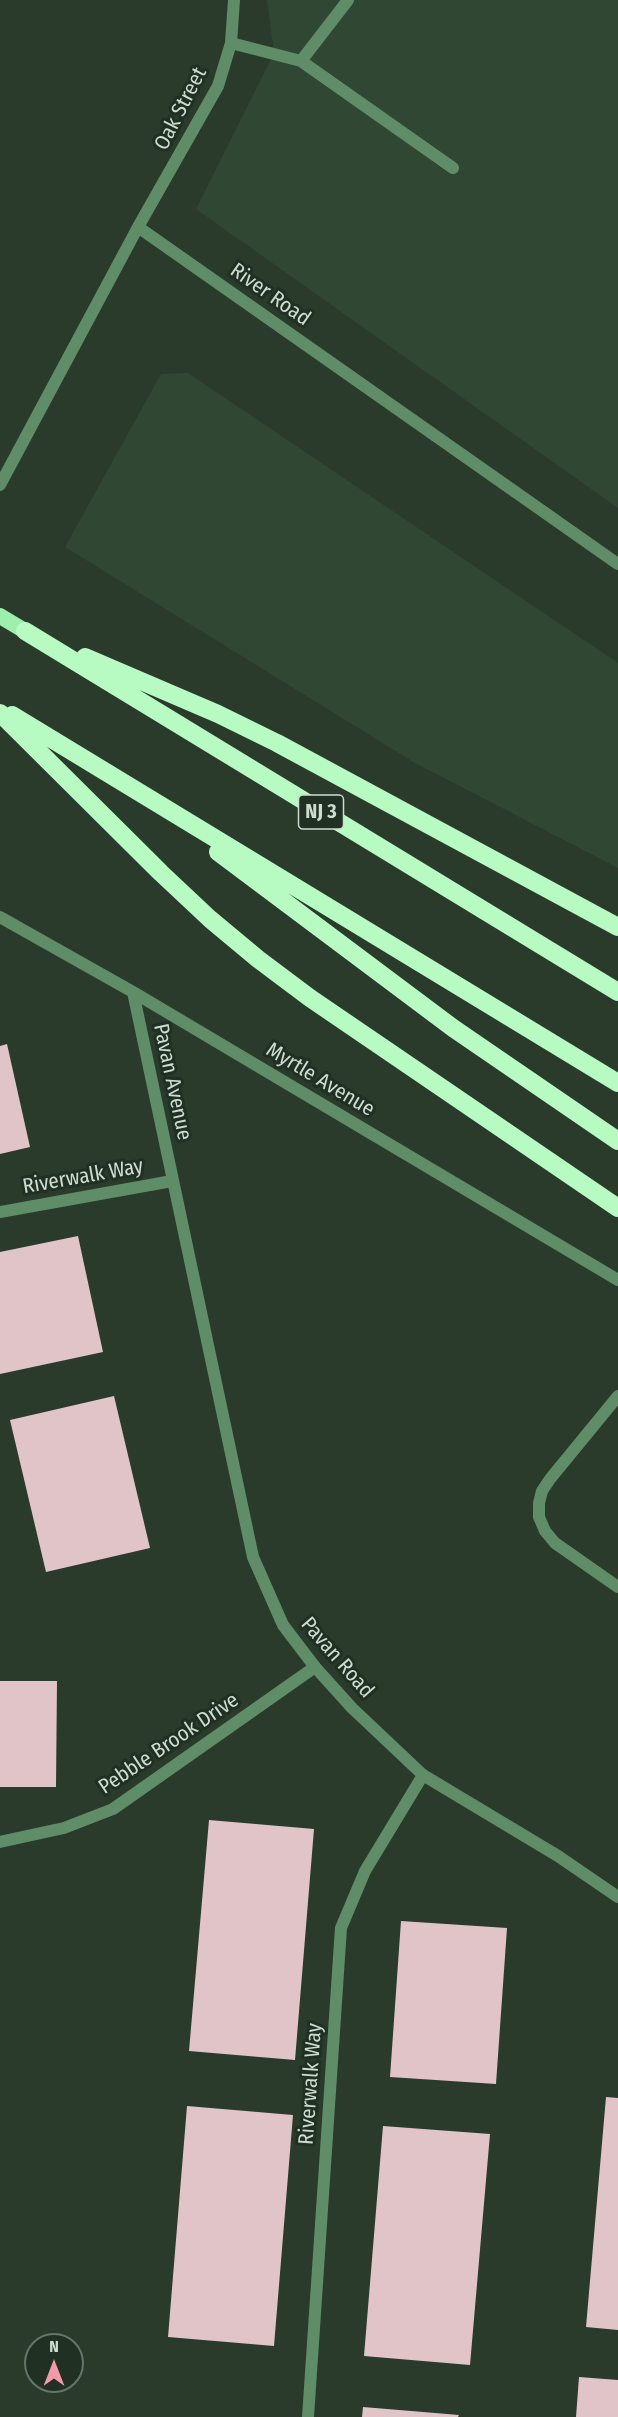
<!DOCTYPE html>
<style>
body{margin:0}
#map{position:relative;width:618px;height:2417px;overflow:hidden;background:#2a3b2c;font-family:"Fira Sans Condensed",sans-serif}
canvas{display:block}
.north{position:absolute;left:24px;top:2333px;width:60px;height:60px;box-sizing:border-box;background:#203123;border:2px solid #667569;border-radius:50%;rotate:0deg;font-size:16px;font-weight:700;line-height:24px;text-align:center;color:#d0dbd2}
.north::after{content:'';display:block;margin:auto;width:21px;height:27px;background:#f39aa8;clip-path:polygon(50% 0,100% 100%,50% 72%,0 100%)}
</style>
<div id="map">
<canvas width="618" height="2417"></canvas>
<div class="north">N</div>
</div>
<script>
const g = document.querySelector('canvas').getContext('2d');
g.lineJoin = 'round';
function fillPath(path, color) {
  g.fillStyle = color;
  g.fill(path, 'evenodd');
}
function poly(rows) {
  const path = new Path2D();
  for (const r of rows) {
    path.moveTo(r[0], r[1]);
    for (let i = 2; i < r.length; i += 2) path.lineTo(r[i], r[i + 1]);
  }
  return path;
}
function trace(path, color, width, dash) {
  g.strokeStyle = color;
  g.lineWidth = width;
  g.lineCap = dash ? 'butt' : 'round';
  g.setLineDash(dash || []);
  g.stroke(path);
}
function drawText(font, color, halo, rows, align = 'center') {
  g.font = font + ' "Fira Sans Condensed",sans-serif';
  g.lineWidth = 6;
  g.setLineDash([]);
  g.textBaseline = 'middle';
  g.strokeStyle = halo;
  g.fillStyle = color;
  for (const [text, x, y, turn = 0] of rows) {
    g.save();
    g.translate(x, y);
    g.rotate((+turn || 0) * Math.PI / 180);
    g.textAlign = isNaN(turn) ? turn : align;
    if (halo) g.strokeText(text, 0, 0);
    g.fillText(text, 0, 0);
    g.restore();
  }
}
fillPath(poly([
 [267,0,618,0,618,508,196,209,274,53],
 [188,373,618,663,618,868,415,763,65,547,161,374]
]), '#304733');
fillPath(poly([
 [7,1044,30,1147,0,1154,0,1046],
 [78,1236,103,1352,0,1374,0,1252],
 [114,1396,150,1548,46,1572,10,1420],
 [0,1681,57,1681,56,1787,0,1787],
 [209,1820,314,1829,295,2060,189,2051],
 [401,1921,507,1928,496,2084,390,2077],
 [606,2097,618,2098,618,2330,586,2327],
 [187,2106,293,2115,274,2346,168,2337],
 [383,2126,490,2134,470,2365,364,2356],
 [579,2377,618,2380,618,2417,576,2417],
 [363,2407,459,2415,458,2417,362,2417]
]), '#e1c4c8');
trace(poly([
 [231,43,301,61,348,0],
 [301,61,453,168],
 [0,1212,172,1181],
 [0,1842,64,1828,113,1809,315,1667],
 [308,2417,341,1928,365,1871,423,1775]
]), '#5f8d67', 12);
trace(poly([
 [0,917,133,992,618,1280],
 [133,992,253,1557,283,1625,315,1667,352,1708,423,1775,558,1856,618,1897],
 [618,1396,550,1479,542,1491,539,1503,539,1517,545,1531,555,1543,618,1587]
]), '#5f8d67', 12);
trace(poly([
 [138,227,618,564],
 [0,485,138,227,218,86,231,43,234,0]
]), '#5f8d67', 12);
trace(poly([
 [0,616,25,631]
]), '#9cefac', 16);
trace(poly([
 [25,631,618,992],
 [85,657,218,714,277,743,618,927],
 [0,713,161,873,210,919,258,959,310,998,618,1208],
 [12,715,618,1083],
 [218,852,453,1028,618,1141]
]), '#b7fac2', 18);
for (const [x, y, w] of [
 [321,812,45]
]) {
  const box = new Path2D();
  box.roundRect(x - w / 2, y - 17, w, 34, 4.5);
  g.fillStyle = '#203123';
  g.fill(box);
  trace(box, '#d0dbd2', 1.5);
}
drawText('bold 20px', '#d0dbd2', null, [
 ["NJ 3",321,812]
]);
drawText('21px', '#d0dbd2', '#203123', [
 ["Oak Street",181,109,-63],
 ["River Road",270,295,35],
 ["Myrtle Avenue",320,1080,31],
 ["Pavan Avenue",172,1082,78],
 ["Riverwalk Way",83,1177,-10],
 ["Pavan Road",337,1658,49],
 ["Pebble Brook Drive",169,1744,-34],
 ["Riverwalk Way",311,2084,-86]
]);
</script>
